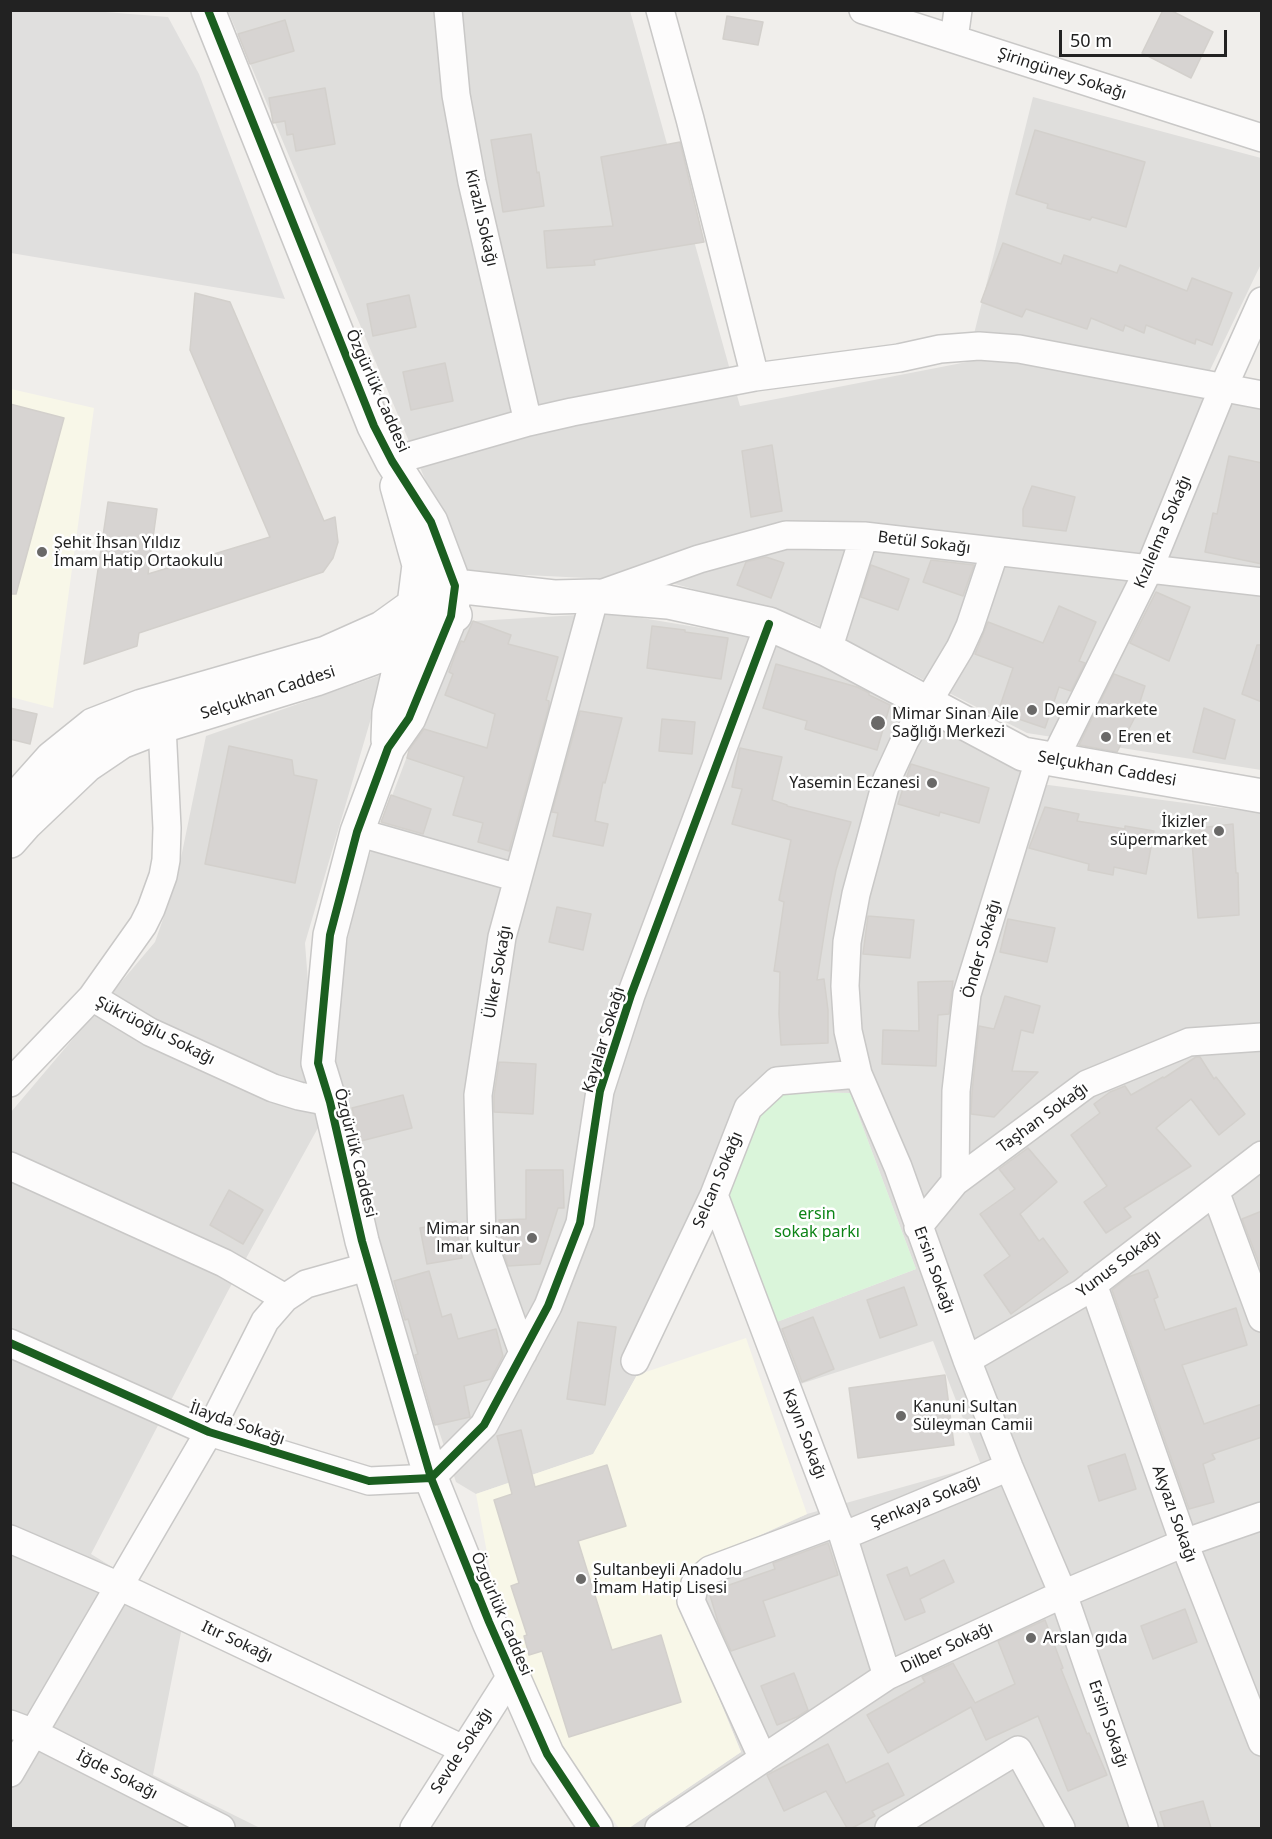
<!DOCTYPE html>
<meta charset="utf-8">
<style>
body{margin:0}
#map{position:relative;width:1272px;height:1839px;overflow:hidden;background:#f0eeeb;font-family:"Noto Sans",sans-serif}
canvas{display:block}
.frame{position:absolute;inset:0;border:12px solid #222;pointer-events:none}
.scale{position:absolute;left:1059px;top:30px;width:168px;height:27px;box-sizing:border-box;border:3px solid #222;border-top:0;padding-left:8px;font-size:18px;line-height:21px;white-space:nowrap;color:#222;-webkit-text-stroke:4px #fff;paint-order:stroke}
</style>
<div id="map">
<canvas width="1272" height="1839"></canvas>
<div class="frame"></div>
<div class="scale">50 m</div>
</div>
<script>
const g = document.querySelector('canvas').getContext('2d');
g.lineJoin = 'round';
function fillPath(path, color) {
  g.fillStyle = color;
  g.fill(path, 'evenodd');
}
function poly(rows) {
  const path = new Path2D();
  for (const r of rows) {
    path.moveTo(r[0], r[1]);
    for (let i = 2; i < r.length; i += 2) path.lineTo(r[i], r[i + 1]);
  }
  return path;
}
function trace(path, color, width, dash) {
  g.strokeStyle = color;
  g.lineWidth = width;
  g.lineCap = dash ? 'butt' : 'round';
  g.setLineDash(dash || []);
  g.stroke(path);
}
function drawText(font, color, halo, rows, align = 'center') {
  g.font = font + ' "Noto Sans",sans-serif';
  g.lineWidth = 5;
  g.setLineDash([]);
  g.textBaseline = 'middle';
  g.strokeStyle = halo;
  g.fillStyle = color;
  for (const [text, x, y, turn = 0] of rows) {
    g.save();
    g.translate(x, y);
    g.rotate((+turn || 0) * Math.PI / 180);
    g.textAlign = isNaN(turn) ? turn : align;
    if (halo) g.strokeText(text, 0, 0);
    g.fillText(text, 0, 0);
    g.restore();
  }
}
fillPath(poly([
 [228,11,630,11,740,406,967,362,1033,97,1261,158,1261,264,1198,395,1261,408,1261,770,1027,733,811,622,668,582,464,572],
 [612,613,797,644,1041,784,1261,813,1261,1828,629,1828,741,1752,676,1594,685,1569,807,1514,981,1465,933,1341,785,1389,774,1323,916,1269,850,1093,782,1092,724,1192,637,1375,594,1454,476,1494,456,1482,374,1236,329,1049,356,891,458,622],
 [384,674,305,943,319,1126,228,1291,91,1554,185,1612,153,1775,260,1828,11,1828,11,1112,155,942,176,882,206,736]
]), '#dfdedc');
fillPath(poly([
 [11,389,94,408,53,708,11,697],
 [746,1338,807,1514,685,1569,676,1594,741,1752,629,1828,619,1828,562,1751,531,1689,491,1574,476,1494,593,1454,637,1375]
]), '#f8f7e8');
fillPath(poly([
 [782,1092,850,1093,916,1269,774,1323,724,1192,757,1111]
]), '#daf5da');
fillPath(poly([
 [93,11,168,17,199,74,285,299,11,253,11,11]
]), '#e0dfde');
const building = poly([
 [1163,10,1170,10,1213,32,1191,78,1142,53,1163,10],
 [727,16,763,22,758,45,723,39,727,16],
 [285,20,294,51,250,64,238,34,285,20],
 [325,88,335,144,296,151,293,134,287,135,285,121,273,123,269,98,325,88],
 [1035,130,1145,162,1126,227,1092,217,1090,220,1047,208,1048,204,1016,194,1035,130],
 [531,134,537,173,539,172,544,206,503,212,491,140,531,134],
 [680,142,704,242,594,260,595,265,547,268,544,231,613,226,601,157,680,142],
 [1003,243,1061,264,1064,255,1117,273,1120,265,1187,291,1192,278,1232,293,1212,345,1196,339,1195,344,1146,325,1144,333,1125,325,1123,331,1091,318,1087,329,1026,309,1022,317,981,302,1003,243],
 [195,293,230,302,324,521,335,517,338,542,333,558,323,572,139,633,137,646,84,664,108,502,157,509,148,574,270,537,190,350,195,293],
 [409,295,416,327,373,336,367,304,409,295],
 [445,363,453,401,411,410,403,372,445,363],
 [10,404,64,418,16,594,10,594,10,404],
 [772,445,782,511,751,517,742,451,772,445],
 [1229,456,1262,463,1262,564,1205,552,1213,513,1217,514,1229,456],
 [1032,486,1075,497,1066,531,1023,526,1023,509,1032,486],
 [766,557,784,563,771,598,737,585,746,562,766,557],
 [931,560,974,565,963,596,923,582,931,560],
 [871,565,909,579,898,610,861,597,871,565],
 [1156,592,1190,607,1169,661,1130,643,1156,592],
 [1059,606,1096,622,1079,661,1085,663,1071,691,1059,687,1045,728,998,712,1013,668,975,654,988,622,1043,643,1059,606],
 [473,621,511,635,508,644,558,657,546,700,549,701,549,706,509,851,478,842,483,823,453,815,464,777,407,758,409,750,424,729,487,748,495,714,445,695,453,674,449,672,455,655,461,641,464,642,473,621],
 [652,626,685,630,685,632,728,638,721,679,647,668,652,626],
 [1257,645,1262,645,1262,702,1242,694,1257,645],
 [776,664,857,687,869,693,869,695,890,705,877,750,805,729,807,721,763,708,776,664],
 [1114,674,1145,686,1135,717,1117,752,1079,745,1114,674],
 [10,708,37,714,30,744,10,739,10,708],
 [1204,708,1235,720,1225,759,1193,752,1204,708],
 [580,711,622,718,605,783,603,782,595,821,608,824,603,846,553,836,558,813,552,812,580,711],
 [662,719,695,722,692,754,659,751,662,719],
 [229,746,292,760,294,775,317,780,295,883,205,864,229,746],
 [740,748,782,757,772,800,787,805,787,806,851,822,836,870,828,910,817,980,824,979,828,1010,828,1043,781,1045,779,1014,780,972,774,971,784,902,779,900,791,840,732,824,742,789,732,787,740,748],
 [911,764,989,788,979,823,940,812,939,816,898,804,911,764],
 [391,795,431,809,423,834,381,822,391,795],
 [1045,807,1079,814,1077,821,1125,829,1125,826,1154,831,1146,874,1114,867,1113,875,1088,870,1089,864,1029,848,1045,807],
 [1233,824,1236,873,1238,873,1239,915,1198,918,1191,829,1233,824],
 [557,907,591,914,583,950,549,942,557,907],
 [868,916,914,920,910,958,863,954,868,916],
 [1008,919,1055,928,1047,962,1000,952,1008,919],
 [953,981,949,1014,938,1015,936,1066,882,1064,883,1030,919,1031,918,982,953,981],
 [1005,996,1040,1006,1033,1033,1021,1030,1012,1071,1038,1072,994,1117,971,1114,972,1092,979,1026,994,1029,1005,996],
 [1196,1057,1200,1057,1214,1079,1216,1077,1245,1114,1219,1135,1191,1099,1156,1128,1191,1166,1124,1208,1131,1217,1106,1233,1084,1202,1107,1186,1071,1135,1100,1113,1094,1104,1110,1092,1125,1086,1131,1095,1163,1077,1164,1078,1196,1057],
 [499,1062,536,1064,533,1114,494,1112,494,1096,499,1062],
 [403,1095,412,1128,361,1141,352,1108,403,1095],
 [1028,1148,1057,1182,1020,1214,1039,1241,1043,1238,1068,1272,1011,1314,984,1275,1010,1256,980,1214,1015,1189,999,1169,1028,1148],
 [526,1170,563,1170,564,1208,558,1208,540,1264,508,1266,503,1251,499,1220,526,1219,526,1170],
 [229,1190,263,1210,243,1244,210,1225,229,1190],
 [1262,1211,1262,1271,1242,1219,1262,1211],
 [456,1221,462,1258,427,1264,420,1228,456,1221],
 [1148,1270,1158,1297,1154,1299,1165,1330,1236,1308,1247,1345,1182,1365,1204,1424,1262,1404,1262,1437,1212,1454,1215,1459,1203,1464,1214,1502,1189,1509,1112,1290,1128,1277,1148,1270],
 [429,1271,442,1317,451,1314,458,1339,496,1329,503,1356,491,1379,464,1386,470,1417,435,1425,415,1355,418,1354,408,1319,405,1320,394,1281,429,1271],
 [904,1287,917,1325,880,1338,867,1300,904,1287],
 [813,1317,834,1369,802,1382,782,1329,813,1317],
 [578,1322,616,1327,605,1405,567,1399,578,1322],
 [945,1375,954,1445,858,1458,849,1388,945,1375],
 [521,1430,535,1487,607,1465,626,1526,578,1541,612,1650,661,1635,681,1702,569,1737,542,1651,529,1655,524,1636,527,1635,511,1586,519,1583,494,1500,512,1494,497,1436,521,1430],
 [1125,1454,1136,1489,1099,1501,1088,1466,1125,1454],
 [828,1543,838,1575,763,1601,775,1636,731,1651,718,1622,709,1592,775,1569,773,1563,828,1543],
 [944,1560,954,1582,920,1599,925,1612,905,1620,887,1575,907,1567,910,1576,944,1560],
 [1185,1609,1197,1642,1153,1659,1141,1626,1185,1609],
 [1045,1620,1063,1668,1061,1669,1087,1734,1089,1733,1107,1775,1068,1791,1038,1716,986,1740,971,1707,888,1753,867,1715,925,1682,922,1677,953,1663,975,1703,1015,1684,998,1641,1045,1620],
 [794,1673,808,1710,797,1717,777,1725,761,1686,794,1673],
 [828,1744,846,1783,888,1763,904,1795,872,1811,875,1816,852,1828,847,1828,826,1791,784,1811,767,1775,828,1744],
 [1203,1801,1211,1828,1165,1828,1160,1812,1203,1801]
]);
fillPath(building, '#d7d4d2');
trace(building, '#d3d0cc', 1.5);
const minor = poly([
 [448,10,456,95,472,182,528,422],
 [660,10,690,119,755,377],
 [863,10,1262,138],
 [954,39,958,10],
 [392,461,528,422,572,412,755,377,899,358,940,349,979,346,1019,349,1262,395],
 [995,551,970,626,960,648,905,740,887,779,856,894,847,942,845,986,848,1031,858,1074,898,1167,967,1360,1009,1467,1063,1594,1144,1828],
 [828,650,864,536],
 [1055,758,1149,569,1223,388,1262,301],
 [357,832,518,878],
 [92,997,143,925,151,909,163,876,166,860,167,828,162,726],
 [10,1083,92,997,150,1032,273,1088,299,1096,330,1102],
 [10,1166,224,1263,285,1298],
 [955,1182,956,1091,967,994,1040,757],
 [1215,1191,1262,1318],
 [714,1195,843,1536,887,1676],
 [918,1227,955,1182,1087,1084,1189,1042,1262,1037],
 [1093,1284,1184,1543,1262,1742],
 [10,1343,209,1432,369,1481,431,1478,484,1425,548,1306,580,1223,600,1091,631,995,769,624],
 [523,1353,482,1239,478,1095,502,937,595,596,699,559,786,535,864,536,1262,582],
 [967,1360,1082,1293,1262,1155],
 [635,1361,714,1195,748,1108,777,1081,858,1074],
 [843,1536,1009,1467],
 [10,1539,119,1586,463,1749],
 [10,1724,34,1733,221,1828],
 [763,1759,691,1601,695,1583,710,1570,838,1522],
 [10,1773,209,1432,265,1321,285,1298,306,1284,370,1266],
 [414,1828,512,1674],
 [659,1828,887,1676,1063,1594,1184,1543,1262,1516],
 [889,1828,1018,1750,1061,1828]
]);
const tertiary = poly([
 [208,10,374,426,392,461,431,522,455,586,451,616,409,718,388,748,357,832,330,935,318,1063,330,1102,362,1241,431,1478,489,1622,547,1754,596,1828],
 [388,740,389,713,414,605,419,565,397,486],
 [10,805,52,758,93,725,142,706,326,653,382,628,414,605,455,586,554,597,595,596,668,602,769,624,828,650,1023,754,1262,796],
 [10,841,25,824,87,765,121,742,162,726,316,679,406,646,451,616,455,615]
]);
trace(minor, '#c9c8c7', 30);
trace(tertiary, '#c9c8c7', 36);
trace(minor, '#fdfcfc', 27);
trace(tertiary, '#fdfcfc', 33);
trace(poly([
 [208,10,374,426,392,461,431,522,455,586,451,616,409,718,388,748,357,832,330,935,318,1063,330,1102,362,1241,431,1478,489,1622,547,1754,596,1828],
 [10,1343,209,1432,369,1481,431,1478,484,1425,548,1306,580,1223,600,1091,631,995,769,624]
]), '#1b5e20', 8);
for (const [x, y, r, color] of [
 [42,552,6,"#6a6968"],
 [1032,710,6,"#6a6968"],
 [878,723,8,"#6a6968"],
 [1106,737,6,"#6a6968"],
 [932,783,6,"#6a6968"],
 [1219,831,6,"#6a6968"],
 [532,1238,6,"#6a6968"],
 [901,1416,6,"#6a6968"],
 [581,1579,6,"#6a6968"],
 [1031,1638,6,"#6a6968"]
]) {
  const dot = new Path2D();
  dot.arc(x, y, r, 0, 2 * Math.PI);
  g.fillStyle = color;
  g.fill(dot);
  trace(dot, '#fff', 2);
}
drawText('16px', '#222', '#fff', [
 ["Şiringüney Sokağı",1062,74,18],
 ["Kirazlı Sokağı",481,218,77],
 ["Özgürlük Caddesi",377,391,66],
 ["Kızılelma Sokağı",1163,532,-67],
 ["Betül Sokağı",924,543,7],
 ["Selçukhan Caddesi",268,693,-18],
 ["Selçukhan Caddesi",1107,769,10],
 ["Önder Sokağı",982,949,-74],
 ["Ülker Sokağı",498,972,-80],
 ["Şükrüoğlu Sokağı",155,1031,27],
 ["Kayalar Sokağı",604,1040,-73],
 ["Taşhan Sokağı",1043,1118,-36],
 ["Özgürlük Caddesi",355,1153,76],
 ["Selcan Sokağı",718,1180,-67],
 ["Yunus Sokağı",1119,1264,-37],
 ["Ersin Sokağı",934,1270,70],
 ["İlayda Sokağı",237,1424,19],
 ["Kayın Sokağı",804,1434,69],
 ["Şenkaya Sokağı",926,1502,-22],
 ["Akyazı Sokağı",1174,1514,70],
 ["Özgürlük Caddesi",501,1614,67],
 ["Itır Sokağı",237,1642,25],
 ["Dilber Sokağı",947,1648,-25],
 ["Ersin Sokağı",1108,1724,71],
 ["Sevde Sokağı",462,1751,-57],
 ["İğde Sokağı",117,1775,27]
]);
drawText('16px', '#222', '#fff', [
 ["Şehit İhsan Yıldız",54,543],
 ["İmam Hatip Ortaokulu",54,561],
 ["Demir markete",1044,710],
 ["Mimar Sinan Aile",892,714],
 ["Sağlığı Merkezi",892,732],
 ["Eren et",1118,737],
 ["Yasemin Eczanesi",920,783,"right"],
 ["İkizler",1207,822,"right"],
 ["süpermarket",1207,840,"right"],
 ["Mimar sinan",520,1229,"right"],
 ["lmar kultur",520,1247,"right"],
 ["Kanuni Sultan",913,1407],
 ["Süleyman Camii",913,1425],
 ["Sultanbeyli Anadolu",593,1570],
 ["İmam Hatip Lisesi",593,1588],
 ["Arslan gıda",1043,1638]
], 'left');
drawText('16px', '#0c8416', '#fff', [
 ["ersin",817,1214],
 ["sokak parkı",817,1232]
]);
</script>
